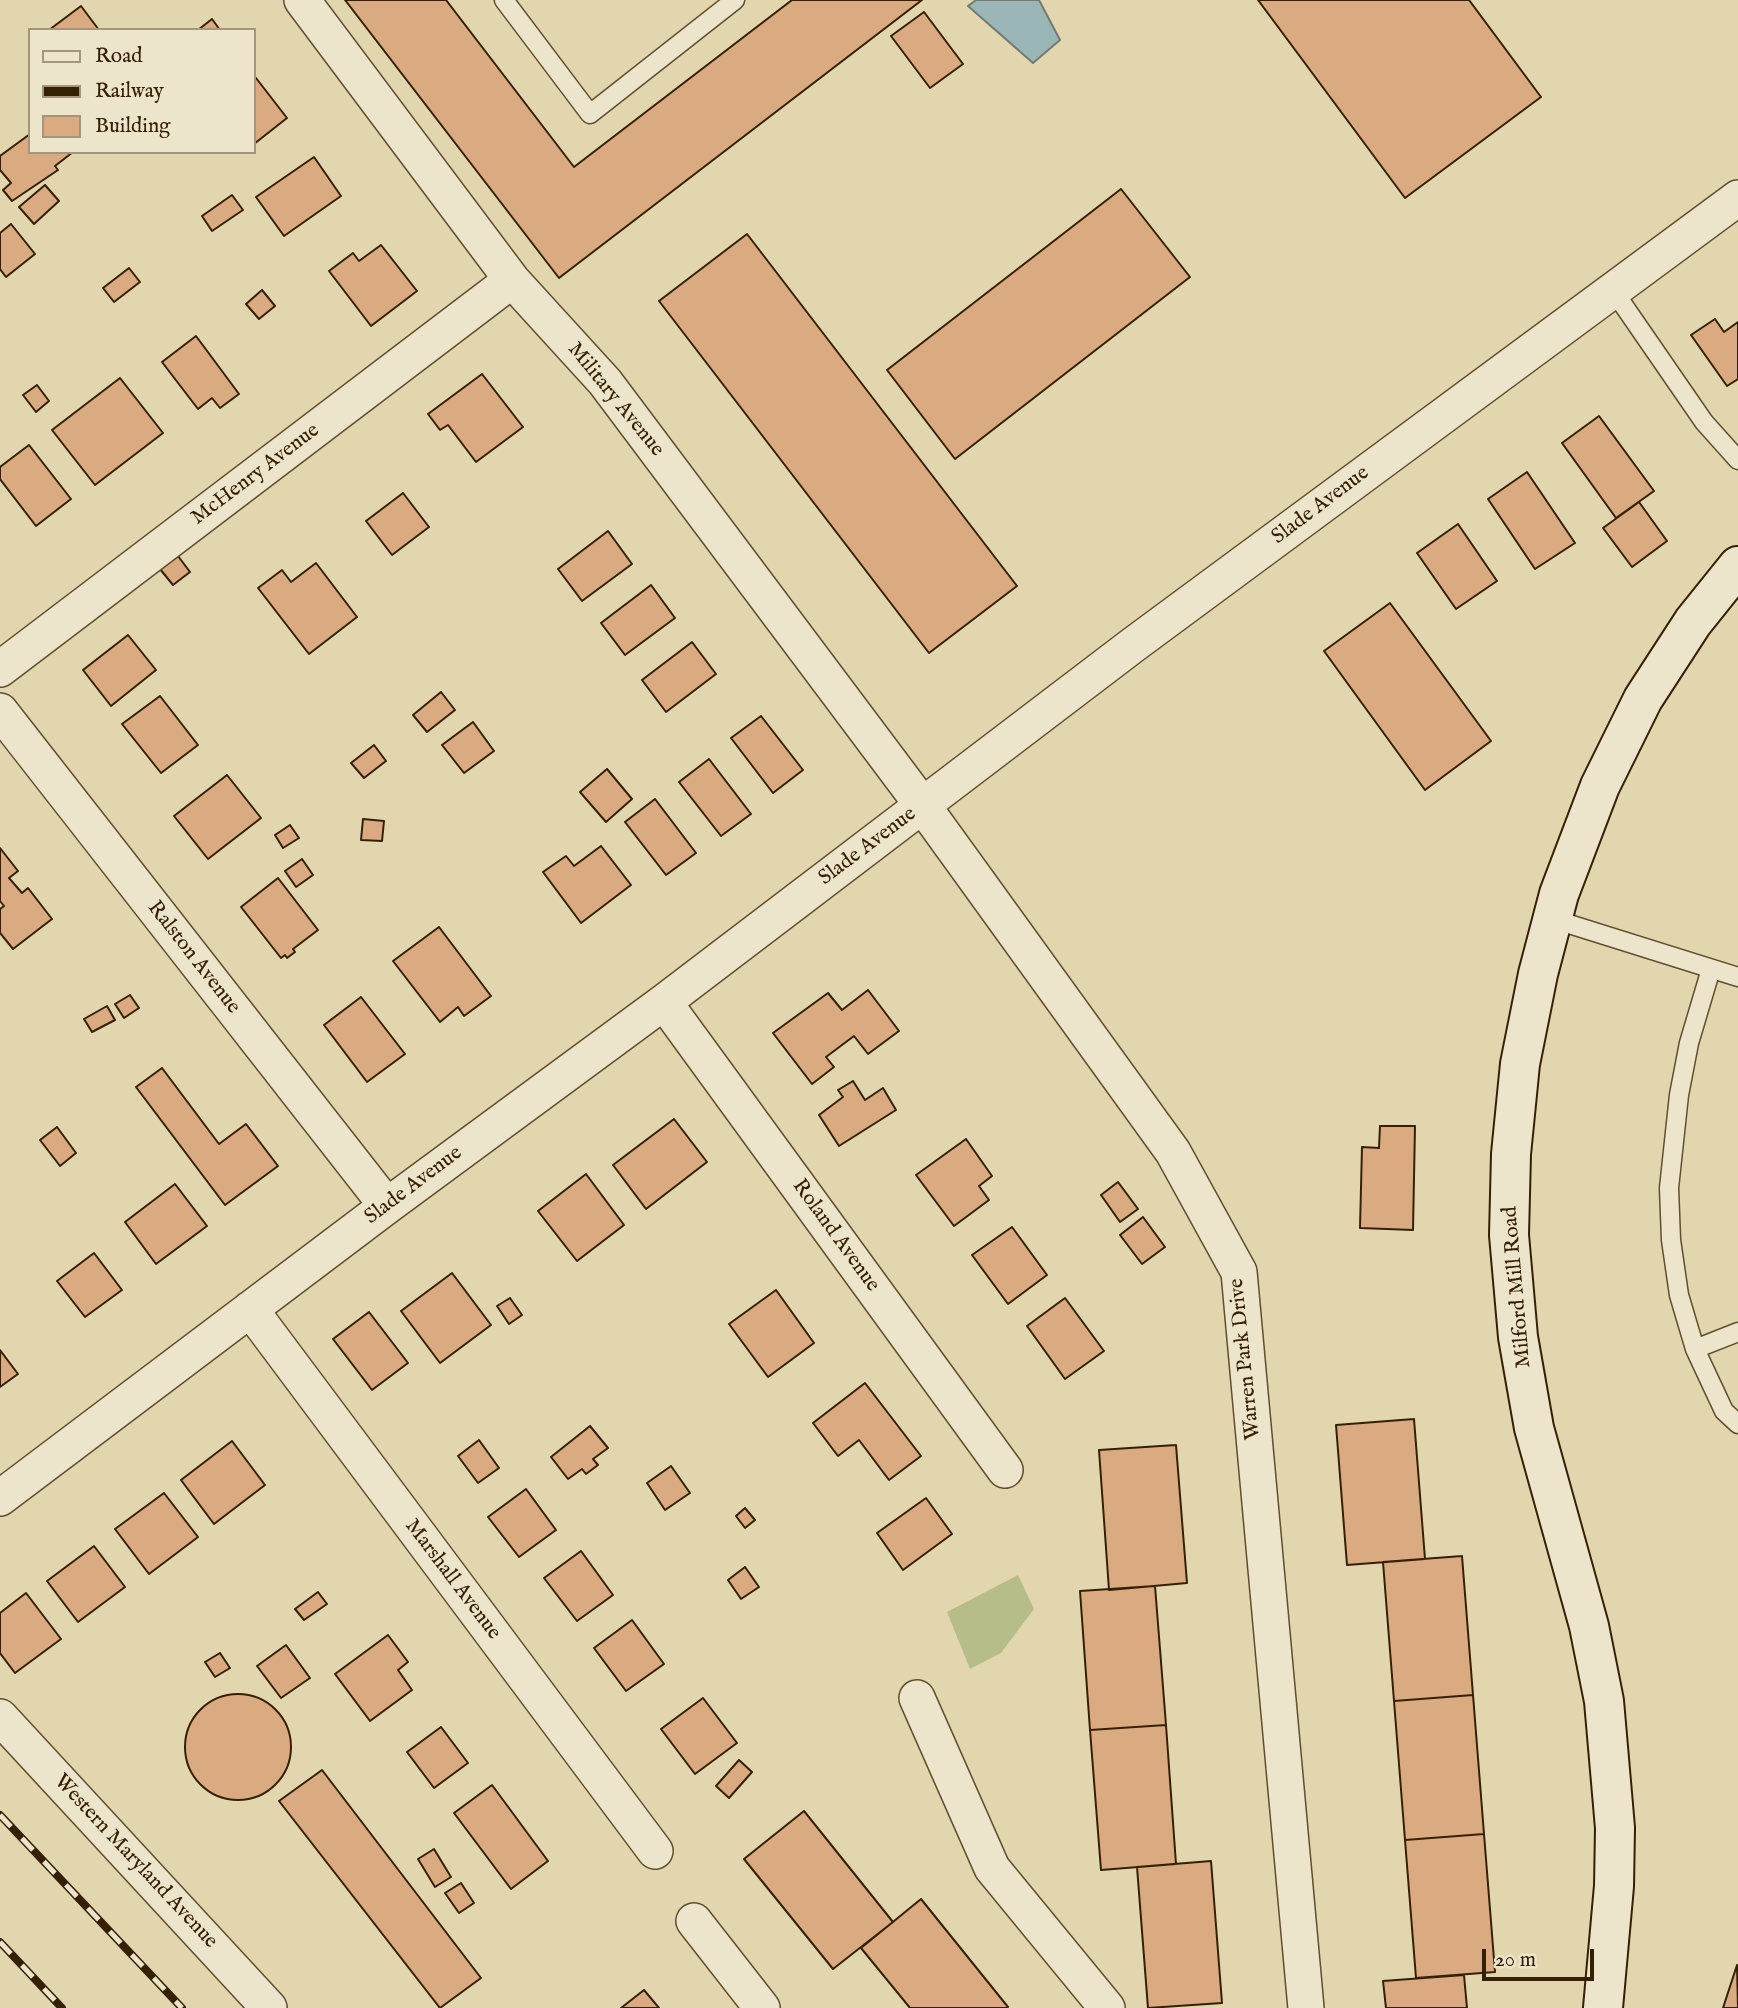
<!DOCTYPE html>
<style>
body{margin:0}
#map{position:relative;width:1738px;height:2008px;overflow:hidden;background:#e2d6af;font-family:"IM FELL English",serif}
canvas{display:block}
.legend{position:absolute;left:28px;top:28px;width:228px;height:126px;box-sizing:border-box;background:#ece4cb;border:2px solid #a3967b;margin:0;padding:9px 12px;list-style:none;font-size:21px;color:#362003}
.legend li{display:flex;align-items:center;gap:14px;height:35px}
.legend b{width:35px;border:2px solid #a3967b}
.scale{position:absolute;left:1482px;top:1949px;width:112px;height:32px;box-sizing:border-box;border:4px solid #362003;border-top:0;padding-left:9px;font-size:21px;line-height:24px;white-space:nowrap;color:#362003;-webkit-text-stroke:5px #ece4cb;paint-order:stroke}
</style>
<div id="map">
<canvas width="1738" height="2008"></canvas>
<ul class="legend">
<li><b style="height:9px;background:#ece4cb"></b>Road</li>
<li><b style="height:9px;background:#362003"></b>Railway</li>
<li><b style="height:19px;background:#daab81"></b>Building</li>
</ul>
<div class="scale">20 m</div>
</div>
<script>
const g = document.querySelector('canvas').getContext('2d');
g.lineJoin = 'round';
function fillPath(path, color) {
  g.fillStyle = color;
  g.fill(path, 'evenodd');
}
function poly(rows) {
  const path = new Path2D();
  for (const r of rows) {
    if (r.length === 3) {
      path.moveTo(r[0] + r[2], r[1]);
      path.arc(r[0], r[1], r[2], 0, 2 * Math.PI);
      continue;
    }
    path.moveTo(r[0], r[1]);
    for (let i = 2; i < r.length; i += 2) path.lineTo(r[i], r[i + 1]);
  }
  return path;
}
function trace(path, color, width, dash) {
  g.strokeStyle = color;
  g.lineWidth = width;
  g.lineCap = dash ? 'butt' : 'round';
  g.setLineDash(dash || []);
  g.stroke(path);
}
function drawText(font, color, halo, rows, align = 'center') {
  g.font = font + ' "IM FELL English",serif';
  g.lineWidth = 5;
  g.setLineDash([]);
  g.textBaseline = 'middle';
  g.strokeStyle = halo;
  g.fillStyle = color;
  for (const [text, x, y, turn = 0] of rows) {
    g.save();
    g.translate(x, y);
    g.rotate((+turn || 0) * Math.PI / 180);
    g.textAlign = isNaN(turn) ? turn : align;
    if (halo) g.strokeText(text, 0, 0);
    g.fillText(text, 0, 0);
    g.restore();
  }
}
fillPath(poly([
 [1018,1575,1034,1609,1001,1653,970,1669,947,1612]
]), '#b7bd88');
const water = poly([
 [976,0,1039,0,1060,40,1033,63,968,6,976,0]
]);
fillPath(water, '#9bb6b7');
trace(water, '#737a6f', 2);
const building = poly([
 [345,0,446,0,574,167,792,0,922,0,559,278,345,0],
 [1258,0,1469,0,1541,97,1405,198,1258,0],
 [81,6,99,30,49,30,81,6],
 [924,12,963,64,930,88,891,36,924,12],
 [212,19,220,30,198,30,212,19],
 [256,78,287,118,254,144,254,80,256,78],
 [30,134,30,152,73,152,55,166,58,170,12,201,3,190,11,183,0,170,0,156,30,134],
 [314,157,341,196,284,236,256,197,314,157],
 [45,185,59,201,34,224,19,207,45,185],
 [1121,189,1190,277,955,459,887,370,1121,189],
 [232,195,243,210,212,231,202,216,232,195],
 [11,224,35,254,6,277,0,269,0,233,11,224],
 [747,234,1017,586,929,653,659,301,747,234],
 [381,245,417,291,371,326,329,271,353,253,359,261,381,245],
 [129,268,140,282,114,302,103,288,129,268],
 [262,290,275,306,259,319,246,304,262,290],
 [1715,319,1724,332,1738,322,1738,379,1727,386,1691,335,1715,319],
 [196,336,239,394,220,408,212,398,198,409,162,362,196,336],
 [482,374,523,427,476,462,448,425,440,430,428,414,482,374],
 [120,378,163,433,95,485,52,430,120,378],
 [37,385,49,401,36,412,23,395,37,385],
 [1599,416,1654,491,1616,518,1562,443,1599,416],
 [29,445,71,499,36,526,0,479,0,467,29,445],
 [1527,472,1575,543,1535,569,1488,499,1527,472],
 [403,493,429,527,392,555,366,521,403,493],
 [1639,502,1667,541,1632,567,1603,528,1639,502],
 [1458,524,1497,581,1456,609,1417,553,1458,524],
 [608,531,632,564,582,601,558,569,608,531],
 [178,556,190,572,173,585,160,569,178,556],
 [316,563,357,617,309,654,258,588,282,570,291,582,316,563],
 [651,585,675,618,625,655,601,623,651,585],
 [1390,603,1491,741,1425,790,1324,651,1390,603],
 [128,635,156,670,111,706,83,670,128,635],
 [692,642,716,674,666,712,642,680,692,642],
 [441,692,455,710,427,732,413,715,441,692],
 [160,696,198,745,161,773,122,724,160,696],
 [761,716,803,770,773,793,731,738,761,716],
 [473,722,494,751,464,773,442,745,473,722],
 [374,745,386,761,364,778,351,763,374,745],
 [709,759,751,814,721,836,679,782,709,759],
 [607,769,632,799,606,822,580,792,607,769],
 [227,775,261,818,208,859,174,816,227,775],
 [655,799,696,853,666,875,625,822,655,799],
 [363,819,384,821,382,841,361,840,363,819],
 [290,825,299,838,283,848,275,835,290,825],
 [601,846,631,885,581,923,543,872,566,856,574,866,601,846],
 [0,848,18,871,9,878,22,893,28,888,52,919,13,949,0,933,0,909,4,906,0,901,0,848],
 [302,859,313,875,296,887,285,871,302,859],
 [278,878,318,930,293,949,295,952,287,958,285,955,281,958,241,907,278,878],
 [439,927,491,996,464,1016,458,1007,440,1022,393,961,439,927],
 [868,990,899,1031,868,1054,854,1036,826,1057,834,1067,812,1084,773,1033,828,993,842,1010,868,990],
 [130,995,139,1008,124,1018,115,1004,130,995],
 [361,997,405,1054,367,1082,324,1025,361,997],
 [107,1006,115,1020,92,1032,84,1019,107,1006],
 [162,1068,219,1144,246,1124,278,1166,225,1205,136,1087,162,1068],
 [853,1081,865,1100,883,1088,896,1110,839,1146,819,1115,843,1097,838,1090,853,1081],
 [674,1119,707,1162,646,1209,613,1165,674,1119],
 [1380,1126,1415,1126,1413,1230,1360,1228,1362,1147,1379,1148,1380,1126],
 [57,1127,76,1153,60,1166,40,1140,57,1127],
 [966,1139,992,1176,979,1186,989,1200,954,1226,916,1175,966,1139],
 [586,1174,624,1225,577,1261,538,1211,586,1174],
 [1118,1182,1138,1209,1120,1222,1101,1195,1118,1182],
 [175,1184,207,1226,156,1264,125,1222,175,1184],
 [1143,1217,1165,1247,1142,1264,1120,1235,1143,1217],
 [1012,1227,1047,1275,1008,1304,972,1255,1012,1227],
 [94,1253,122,1290,85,1317,57,1281,94,1253],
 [452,1273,491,1325,440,1363,401,1311,452,1273],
 [776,1290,814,1343,768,1377,729,1324,776,1290],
 [510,1298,522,1315,509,1324,497,1306,510,1298],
 [1065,1298,1104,1351,1065,1379,1027,1326,1065,1298],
 [369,1312,408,1363,372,1390,333,1339,369,1312],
 [0,1350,18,1374,0,1387,0,1350],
 [865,1383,921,1456,889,1480,859,1440,838,1456,813,1423,865,1383],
 [1414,1419,1425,1559,1347,1565,1336,1425,1414,1419],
 [590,1426,608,1448,593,1459,598,1465,586,1474,582,1469,568,1479,551,1457,590,1426],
 [479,1440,499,1468,478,1483,458,1456,479,1440],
 [232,1441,265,1485,214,1524,181,1480,232,1441],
 [1176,1445,1187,1583,1109,1590,1099,1450,1176,1445],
 [671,1466,690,1493,665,1510,647,1483,671,1466],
 [526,1489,556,1530,519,1557,488,1517,526,1489],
 [164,1493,198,1537,149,1574,115,1529,164,1493],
 [926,1498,952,1534,903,1570,877,1533,926,1498],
 [745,1508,755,1520,745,1528,736,1516,745,1508],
 [94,1546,125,1587,78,1622,47,1581,94,1546],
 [581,1551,613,1595,577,1621,544,1578,581,1551],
 [1462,1556,1473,1695,1394,1701,1383,1562,1462,1556],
 [745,1567,759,1587,741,1599,728,1580,745,1567],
 [1155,1586,1166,1725,1090,1730,1080,1591,1155,1586],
 [318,1592,327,1604,304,1620,295,1609,318,1592],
 [26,1593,61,1639,15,1673,0,1653,0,1613,26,1593],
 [632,1620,664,1664,626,1691,594,1648,632,1620],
 [388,1635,408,1662,398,1670,412,1690,370,1721,335,1674,388,1635],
 [286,1645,310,1678,281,1698,257,1666,286,1645],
 [220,1653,230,1668,215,1677,205,1662,220,1653],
 [238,1747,53],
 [1473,1695,1484,1834,1405,1840,1394,1701,1473,1695],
 [703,1698,737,1743,695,1774,661,1729,703,1698],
 [1166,1725,1176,1864,1101,1870,1090,1730,1166,1725],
 [441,1727,468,1763,434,1788,407,1752,441,1727],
 [739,1760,752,1772,729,1798,716,1786,739,1760],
 [322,1770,481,1978,440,2008,279,1801,322,1770],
 [492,1785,548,1861,511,1889,454,1813,492,1785],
 [804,1811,893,1922,833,1969,744,1859,804,1811],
 [1484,1834,1495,1972,1416,1978,1405,1840,1484,1834],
 [434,1849,451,1877,435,1887,418,1859,434,1849],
 [1211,1861,1222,2003,1148,2008,1137,1867,1211,1861],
 [461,1883,474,1903,459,1913,445,1893,461,1883],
 [921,1899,1008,2007,1007,2008,910,2008,861,1948,921,1899],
 [1737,1965,1738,2008,1723,2008,1737,1965],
 [1464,1975,1467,2008,1386,2008,1383,1981,1464,1975],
 [644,1990,659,2008,621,2008,644,1990]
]);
fillPath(building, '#daab81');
trace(building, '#362003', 2);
const service = poly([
 [504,0,590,114,735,0],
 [1613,290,1704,422,1738,460],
 [1553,919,1738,977],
 [1711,969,1689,1043,1679,1095,1669,1188,1671,1240,1679,1295,1695,1349,1724,1411,1738,1424],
 [1695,1349,1738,1332]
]);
const minor = poly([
 [302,0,512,280,605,382,923,806,1173,1152,1239,1272,1306,2008],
 [0,669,512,280],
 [0,711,387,1206],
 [664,1002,1005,1470],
 [250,1309,655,1851],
 [0,1498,387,1206,664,1002,1133,645,1738,198],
 [917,1698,992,1868,1107,2008],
 [0,1717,269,2008],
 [694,1921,762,2008]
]);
const secondary = poly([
 [1603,2008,1614,1886,1615,1828,1604,1701,1589,1626,1534,1428,1518,1337,1509,1235,1511,1154,1520,1064,1538,974,1559,894,1600,786,1643,699,1693,622,1738,566]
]);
trace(service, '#614e2e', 21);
trace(minor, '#614e2e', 38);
trace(secondary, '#362003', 42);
trace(service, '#ece4cb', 18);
trace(minor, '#ece4cb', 35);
trace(secondary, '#ece4cb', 38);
const rail = poly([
 [0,1815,182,2008],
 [0,1942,62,2008]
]);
trace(rail, '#362003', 8);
trace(rail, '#ece4cb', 5, [16]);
drawText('21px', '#362003', '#ece4cb', [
 ["Military Avenue",615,400,51],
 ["McHenry Avenue",256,475,-37],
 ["Slade Avenue",1321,506,-37],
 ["Slade Avenue",868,847,-37],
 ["Ralston Avenue",193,958,52],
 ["Slade Avenue",414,1186,-37],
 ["Roland Avenue",835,1236,54],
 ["Milford Mill Road",1518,1287,-95],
 ["Warren Park Drive",1246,1359,-96],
 ["Marshall Avenue",452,1580,53],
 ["Western Maryland Avenue",135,1862,47]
]);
</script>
